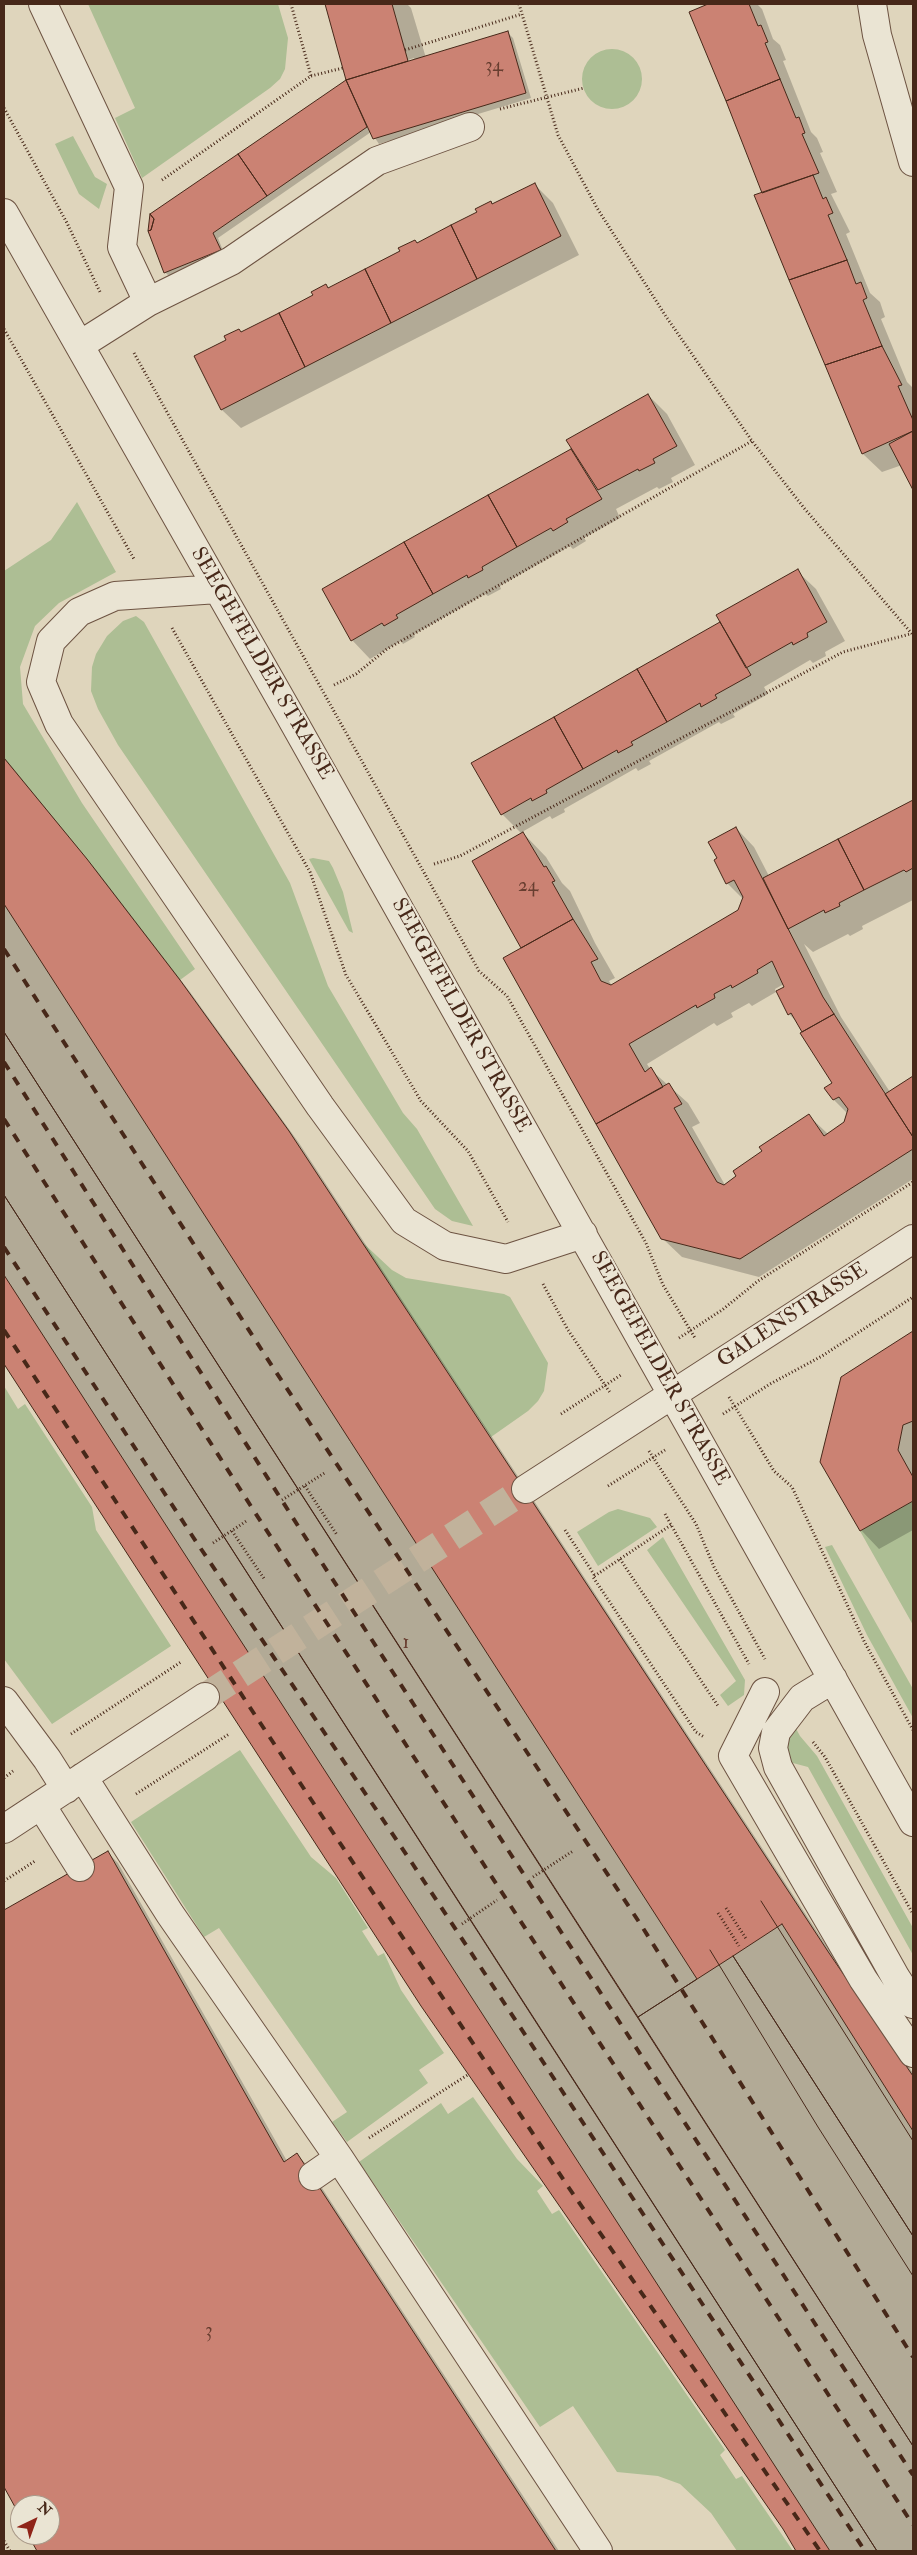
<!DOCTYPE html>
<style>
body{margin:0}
#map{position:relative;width:917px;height:2555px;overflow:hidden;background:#dfd5bc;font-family:"IM FELL Double Pica",serif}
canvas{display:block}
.frame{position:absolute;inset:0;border:5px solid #472819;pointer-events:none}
.north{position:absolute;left:10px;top:2495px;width:50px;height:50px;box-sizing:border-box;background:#eae4d3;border:1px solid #a99989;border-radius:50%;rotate:42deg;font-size:14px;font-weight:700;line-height:20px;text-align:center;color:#472819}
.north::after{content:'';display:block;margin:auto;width:18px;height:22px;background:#8f2418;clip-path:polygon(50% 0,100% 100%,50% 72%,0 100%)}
</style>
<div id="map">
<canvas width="917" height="2555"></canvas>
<div class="frame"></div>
<div class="north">N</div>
</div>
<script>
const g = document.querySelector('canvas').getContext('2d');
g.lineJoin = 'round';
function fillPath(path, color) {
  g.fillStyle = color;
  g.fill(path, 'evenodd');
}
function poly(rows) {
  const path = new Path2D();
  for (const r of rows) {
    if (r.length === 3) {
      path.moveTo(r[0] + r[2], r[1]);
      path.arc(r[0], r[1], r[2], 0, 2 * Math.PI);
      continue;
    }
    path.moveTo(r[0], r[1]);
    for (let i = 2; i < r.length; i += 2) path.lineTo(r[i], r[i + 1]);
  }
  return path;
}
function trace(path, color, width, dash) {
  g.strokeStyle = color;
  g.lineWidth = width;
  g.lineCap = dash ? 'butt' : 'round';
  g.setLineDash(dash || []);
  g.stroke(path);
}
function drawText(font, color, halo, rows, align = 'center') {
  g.font = font + ' "IM FELL Double Pica",serif';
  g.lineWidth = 4;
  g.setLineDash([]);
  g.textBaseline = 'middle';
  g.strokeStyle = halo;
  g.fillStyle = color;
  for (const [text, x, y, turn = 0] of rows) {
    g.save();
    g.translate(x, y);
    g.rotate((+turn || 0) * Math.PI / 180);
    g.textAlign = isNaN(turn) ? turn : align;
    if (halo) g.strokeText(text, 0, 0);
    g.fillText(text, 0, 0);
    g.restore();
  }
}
fillPath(poly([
 [88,4,278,4,288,38,285,69,280,79,270,88,142,178,115,118,135,108],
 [612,79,30],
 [73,136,95,177,107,184,99,209,79,194,55,144],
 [77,502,116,572,59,603,35,626,20,667,23,704,82,803,195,969,180,980,87,859,4,758,4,571,51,540],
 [136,616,144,622,290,883,328,986,403,1113,417,1129,473,1226,452,1221,435,1209,118,745,98,709,91,691,92,667,96,654,107,636,123,621],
 [313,858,329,861,333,868,343,892,353,933,349,931,309,859],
 [362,1242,392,1270,406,1278,504,1294,510,1297,548,1363,544,1391,538,1401,528,1411,491,1437],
 [4,1386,18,1409,25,1404,92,1507,96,1530,171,1646,52,1724,4,1659],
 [913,1501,913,1625,860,1531],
 [618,1509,650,1518,657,1527,598,1566,577,1532,609,1512],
 [663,1537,745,1680,744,1695,728,1706,720,1695,736,1681,647,1550],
 [832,1545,913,1689,913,1718,867,1635,825,1547],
 [794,1725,800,1736,817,1756,913,1928,913,1955,808,1767,789,1762,785,1749],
 [240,1750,311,1857,336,1878,368,1928,362,1931,378,1956,384,1953,401,1990,444,2053,419,2070,428,2083,347,2142,332,2122,347,2112,219,1928,204,1937,131,1822],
 [473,2097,517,2159,543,2186,537,2191,552,2214,559,2210,725,2450,720,2455,736,2479,742,2476,793,2551,737,2551,711,2513,680,2484,658,2476,617,2472,573,2406,540,2427,359,2162,441,2103,448,2114]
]), '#adbe94');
fillPath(poly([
 [326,4,407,4,411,8,426,58,508,33,513,38,531,98,379,144,371,132,218,238,225,256,170,277,165,272,151,215,349,81],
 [414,58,415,61,363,76,363,74],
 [711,4,757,4,762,9,773,39,780,45,786,60,783,61,811,132,817,138,823,152,820,153,837,192,831,194,850,232,846,234,870,293,880,302,885,317,881,319,907,382,913,388,913,487,902,465,882,472,863,454,756,196,763,193,691,12],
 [534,184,553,203,579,255,241,428,222,410,196,356,315,296,326,286,329,289],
 [648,395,667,414,695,465,671,478,673,482,659,489,657,487,616,509,620,518,584,538,586,541,573,549,570,546,500,586,501,589,488,596,485,594,413,635,415,637,403,644,401,641,370,659,352,640,323,589,573,449],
 [797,571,816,589,845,641,825,652,826,656,813,663,810,660,764,687,768,694,733,714,735,717,721,724,719,722,649,761,651,764,638,771,636,768,564,809,565,812,552,819,550,816,522,832,546,857,562,883,570,891,595,943,615,978,609,981,612,986,739,911,743,899,727,883,719,859,736,828,754,847,769,876,913,802,913,900,862,926,863,929,850,936,848,934,813,952,804,944,841,1017,890,1092,913,1077,913,1179,759,1277,682,1257,662,1238,523,948,522,834,502,814,473,764,722,623],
 [784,984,789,1014,799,1024,833,1084,834,1100,848,1114,845,1123,828,1134,809,1116,725,1185,692,1127,700,1123,688,1103,650,1069,647,1064,714,1023,717,1026,733,1017,731,1013,749,1003,752,1006,776,992,775,989],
 [4,757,97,871,190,992,299,1143,839,1965,913,2073,913,2551,797,2551,784,2529,422,2005,4,1361],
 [913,1333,913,1530,879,1549,861,1530,842,1378],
 [107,1852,118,1863,287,2161,297,2155,307,2165,559,2551,39,2551,29,2535,50,2535,50,2505,20,2505,20,2513,4,2485,4,1912]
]), '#0003');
const building = poly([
 [325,4,392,4,408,61,346,80,325,4],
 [708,4,749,4,758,26,761,25,768,42,765,43,780,79,726,101,689,12,708,4],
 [508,31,526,93,373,139,346,80,508,31],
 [780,79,796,118,799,117,805,133,802,134,819,173,762,193,726,101,780,79],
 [346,80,367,127,267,196,238,154,346,80],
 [238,154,267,196,213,233,221,250,164,273,148,231,151,230,154,219,150,214,238,154],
 [813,175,823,199,826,197,833,213,828,215,847,260,789,280,754,195,813,175],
 [535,183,561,236,477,279,451,225,477,212,475,209,491,201,492,204,535,183],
 [150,214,154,219,151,230,148,231,150,214],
 [451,225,477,279,391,323,365,269,400,251,398,248,415,240,417,243,451,225],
 [847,260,856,284,861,282,867,298,863,300,882,346,825,365,789,280,847,260],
 [365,269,391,323,305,367,279,313,313,295,311,292,326,284,328,288,365,269],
 [279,313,305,367,221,410,194,356,226,340,224,336,239,329,241,332,279,313],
 [882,346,902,385,898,386,913,420,913,431,862,454,825,365,882,346],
 [648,394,677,446,653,459,655,463,639,471,638,469,598,490,566,440,648,394],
 [913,431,913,490,889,444,913,431],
 [571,449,602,499,566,519,568,522,553,531,551,528,517,547,488,495,571,449],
 [488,495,517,547,482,567,483,570,468,578,467,575,433,594,404,542,488,495],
 [404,542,433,594,396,615,398,618,384,626,382,623,351,641,322,589,404,542],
 [798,569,827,622,807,633,808,637,793,645,792,642,746,668,716,615,798,569],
 [720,622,751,675,715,695,717,698,701,707,700,703,667,722,637,669,720,622],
 [637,669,667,722,631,742,633,745,618,753,617,750,583,769,554,717,637,669],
 [554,717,583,769,546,790,547,793,532,801,531,798,501,815,471,763,554,717],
 [4,758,87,859,180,980,289,1131,829,1953,913,2076,913,2551,796,2551,783,2529,421,2006,4,1364,4,758],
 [913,800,913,868,906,872,904,870,864,890,838,839,913,800],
 [736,827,823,997,834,1014,802,1032,791,1013,788,1015,776,991,784,987,772,961,757,970,758,973,732,988,731,985,714,994,715,998,697,1008,696,1005,629,1044,645,1072,651,1067,663,1087,596,1124,503,958,573,919,598,959,591,962,601,981,611,985,738,910,743,897,734,880,726,884,714,860,717,858,708,842,736,827],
 [523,832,544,867,546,866,555,881,552,882,573,919,521,948,472,861,523,832],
 [838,839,864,890,839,903,840,906,825,913,824,910,788,929,763,878,838,839],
 [4,904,697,1979,638,2017,4,1032,4,904],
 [834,1014,913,1137,913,1149,740,1259,661,1239,596,1124,669,1083,682,1104,674,1108,717,1182,724,1185,736,1176,733,1171,762,1151,759,1147,809,1114,824,1136,844,1122,848,1109,839,1097,833,1100,824,1088,832,1083,800,1033,834,1014],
 [4,1032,913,2446,913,2551,877,2551,4,1195,4,1032],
 [913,1076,913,1137,885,1094,913,1076],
 [4,1195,521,1999,877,2551,830,2551,4,1275,4,1195],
 [913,1331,913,1421,903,1425,898,1450,913,1477,913,1501,860,1531,820,1462,841,1377,913,1331],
 [108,1851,284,2162,297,2153,556,2551,37,2551,28,2535,50,2535,50,2505,20,2505,20,2516,4,2487,4,1910,108,1851],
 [782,1924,913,2131,913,2236,733,1956,782,1924],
 [733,1956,913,2236,913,2446,638,2017,733,1956]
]);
fillPath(building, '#cb8273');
trace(building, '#472819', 1);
trace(poly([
 [205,1697,526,1489]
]), '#c1b29b', 28, [28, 14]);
const minor = poly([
 [43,4,129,187,122,247,148,302,80,345],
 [872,4,877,35,913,162],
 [4,213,288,712,913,1822],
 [148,302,231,261,377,161,470,127],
 [218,589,115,596,79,612,51,641,41,682,59,724,320,1106,404,1221,445,1246,506,1259,583,1234],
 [526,1489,913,1239],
 [833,1679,802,1698,776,1732,773,1748,778,1767,896,1978,913,2004],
 [765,1692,733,1756,863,1979,913,2053],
 [4,1701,47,1759,66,1789],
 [83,1777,170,1914,339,2158,598,2551],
 [41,1805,80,1867],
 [4,1829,205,1697],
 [313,2176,339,2158]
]);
trace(minor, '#6d5342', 30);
trace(poly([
 [519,4,558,135,597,208,667,318,752,441,804,508,913,635],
 [405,50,522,14],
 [311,76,343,68],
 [4,108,67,223,100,292],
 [500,109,584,88],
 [162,180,311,76,291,4],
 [4,329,134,559],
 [134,353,479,971,507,996,646,1243,663,1285,695,1338],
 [172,628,310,872,346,975,421,1101,468,1151,508,1222],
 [334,685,356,674,387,649,752,441],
 [434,864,460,856,843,652,910,634],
 [543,1284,568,1330,611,1394],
 [679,1338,722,1310,758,1281,913,1182],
 [729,1397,774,1471,792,1487,865,1643,913,1730],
 [561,1414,621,1375],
 [723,1414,770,1384,822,1356,913,1297],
 [649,1451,696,1524,714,1567,765,1659],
 [305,1486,337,1535],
 [608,1486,665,1450],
 [282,1500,326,1472],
 [665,1514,749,1664],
 [671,1525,593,1577,696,1732,704,1737],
 [565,1530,595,1576],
 [232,1531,265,1580],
 [213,1543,248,1520],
 [620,1559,718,1706],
 [71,1734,181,1662],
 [813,1742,825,1757,913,1914],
 [4,1778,13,1771],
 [136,1794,229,1734],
 [533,1877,573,1851],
 [4,1881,35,1861],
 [726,1908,747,1940],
 [718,1913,739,1946],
 [462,1924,497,1900],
 [369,2138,469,2074],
 [4,2541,10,2551]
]), '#472819', 3, [1, 2.5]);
trace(minor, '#eae4d3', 28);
trace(poly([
 [761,1901,913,2141],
 [710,1950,818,2127,913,2276]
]), '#472819', 1);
trace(poly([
 [4,949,272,1366,641,1925,913,2357],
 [4,1062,300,1529,913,2475],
 [4,1119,254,1511,913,2525],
 [4,1247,193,1537,412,1863,865,2551],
 [4,1330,249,1706,569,2188,820,2551]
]), '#472819', 4, [9, 9]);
drawText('19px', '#683e30', null, [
 ["34",494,67],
 ["24",528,887],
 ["1",406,1644],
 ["3",209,2332]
]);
drawText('21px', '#472819', '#eae4d3', [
 ["SEEGEFELDER STRASSE",261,664,60],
 ["SEEGEFELDER STRASSE",460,1016,61],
 ["GALENSTRASSE",793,1316,-33],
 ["SEEGEFELDER STRASSE",659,1369,61]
]);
</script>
